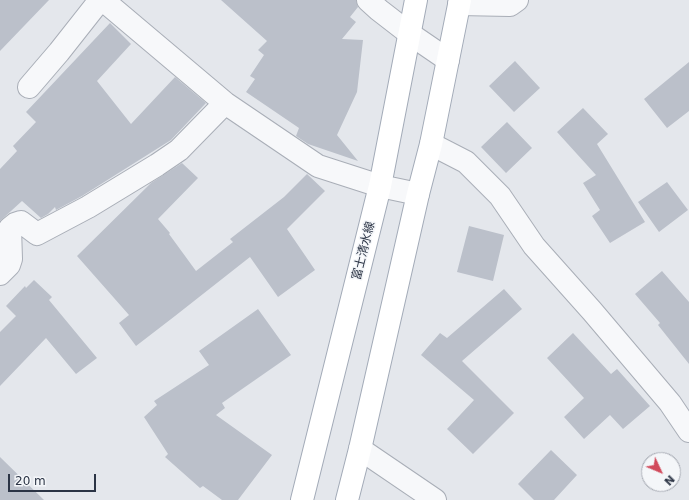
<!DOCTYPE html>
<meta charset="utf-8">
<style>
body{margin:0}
#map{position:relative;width:689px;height:500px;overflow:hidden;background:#e4e7ec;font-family:"DejaVu Sans",sans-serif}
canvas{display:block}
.north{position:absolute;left:641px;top:452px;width:40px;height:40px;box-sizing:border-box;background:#f4f6f9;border:1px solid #a4a8b1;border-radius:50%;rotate:134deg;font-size:11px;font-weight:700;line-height:16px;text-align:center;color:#2b3445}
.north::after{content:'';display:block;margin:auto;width:14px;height:18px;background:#d1495b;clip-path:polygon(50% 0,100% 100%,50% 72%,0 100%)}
.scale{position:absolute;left:8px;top:474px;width:88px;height:18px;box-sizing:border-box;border:2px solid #2b3445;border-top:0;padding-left:5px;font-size:12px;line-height:14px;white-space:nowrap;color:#2b3445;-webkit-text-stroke:3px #f4f6f9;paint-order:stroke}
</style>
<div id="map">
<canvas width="689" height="500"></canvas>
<div class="north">N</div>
<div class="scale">20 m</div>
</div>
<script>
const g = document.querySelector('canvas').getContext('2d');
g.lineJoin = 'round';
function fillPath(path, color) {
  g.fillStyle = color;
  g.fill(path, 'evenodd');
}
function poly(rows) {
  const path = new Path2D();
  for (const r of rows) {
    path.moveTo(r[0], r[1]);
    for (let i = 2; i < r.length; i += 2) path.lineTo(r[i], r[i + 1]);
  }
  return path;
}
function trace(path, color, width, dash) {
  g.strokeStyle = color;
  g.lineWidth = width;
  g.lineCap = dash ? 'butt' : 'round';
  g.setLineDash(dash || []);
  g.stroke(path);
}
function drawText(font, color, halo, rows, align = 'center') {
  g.font = font + ' "DejaVu Sans","Noto Sans JP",sans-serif';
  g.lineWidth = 3;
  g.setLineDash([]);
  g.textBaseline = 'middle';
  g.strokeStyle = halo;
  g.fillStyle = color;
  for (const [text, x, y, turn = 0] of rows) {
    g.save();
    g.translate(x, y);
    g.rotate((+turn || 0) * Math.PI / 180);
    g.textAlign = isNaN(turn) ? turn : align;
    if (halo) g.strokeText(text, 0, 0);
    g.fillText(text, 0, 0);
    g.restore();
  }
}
fillPath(poly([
 [0,0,49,0,0,51],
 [221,0,356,0,358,7,350,17,356,22,342,39,363,40,357,92,337,135,358,161,308,144,296,136,299,128,246,92,255,79,250,76,264,55,258,50,267,41],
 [110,23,131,44,97,81,131,124,175,77,206,103,171,140,82,196,56,210,55,207,48,214,41,218,22,201,0,221,0,169,17,151,13,146,36,122,26,112],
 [515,61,540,88,514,112,489,86],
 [689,62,689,111,667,128,644,99],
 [583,108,608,134,597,144,645,222,610,243,592,216,600,210,583,183,596,175,557,132],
 [507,122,532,148,506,173,481,147],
 [182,163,198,178,158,219,170,233,169,234,196,271,233,242,230,239,284,197,307,174,325,191,287,229,315,270,278,297,250,257,175,316,136,346,119,323,129,315,77,256,151,183],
 [667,182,688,210,659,232,638,202],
 [469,226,504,235,493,281,457,272],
 [662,271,689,302,689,364,658,325,660,323,635,294],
 [34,280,52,297,49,300,97,358,76,374,46,338,0,386,0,332,16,316,6,306,25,286,26,288],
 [504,289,522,309,462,361,514,413,473,454,447,429,474,400,421,355,440,333,447,338],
 [258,309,291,355,222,403,225,408,216,415,272,455,238,500,222,500,203,486,200,488,165,457,168,454,144,417,157,405,154,401,209,365,199,351],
 [573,333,611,374,617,369,650,406,623,429,610,415,584,439,564,417,584,398,547,358],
 [551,450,577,475,554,500,534,500,518,484],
 [0,457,44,500,0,500]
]), '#bbc0ca');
const minor = poly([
 [103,0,225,103,318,166,380,186,418,194],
 [368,0,379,10,410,34,448,60],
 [459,4,510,5,517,0],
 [29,87,59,52,100,0],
 [431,144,466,162,500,196,534,246,592,311,670,403,689,431],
 [0,274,9,265,11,259,10,228,15,224,21,222,37,234,88,207,157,165,179,150,225,103],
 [360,449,435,500]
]);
const major = poly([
 [302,500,380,186,416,0],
 [347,500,360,449,418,194,431,144,460,0]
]);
trace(minor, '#a9aeb7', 24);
trace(major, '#a3abb8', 24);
trace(minor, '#f7f8fa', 22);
trace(major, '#fff', 22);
drawText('12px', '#2b3445', '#f4f6f9', [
 ["富士清水線",364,251,-76]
]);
</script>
